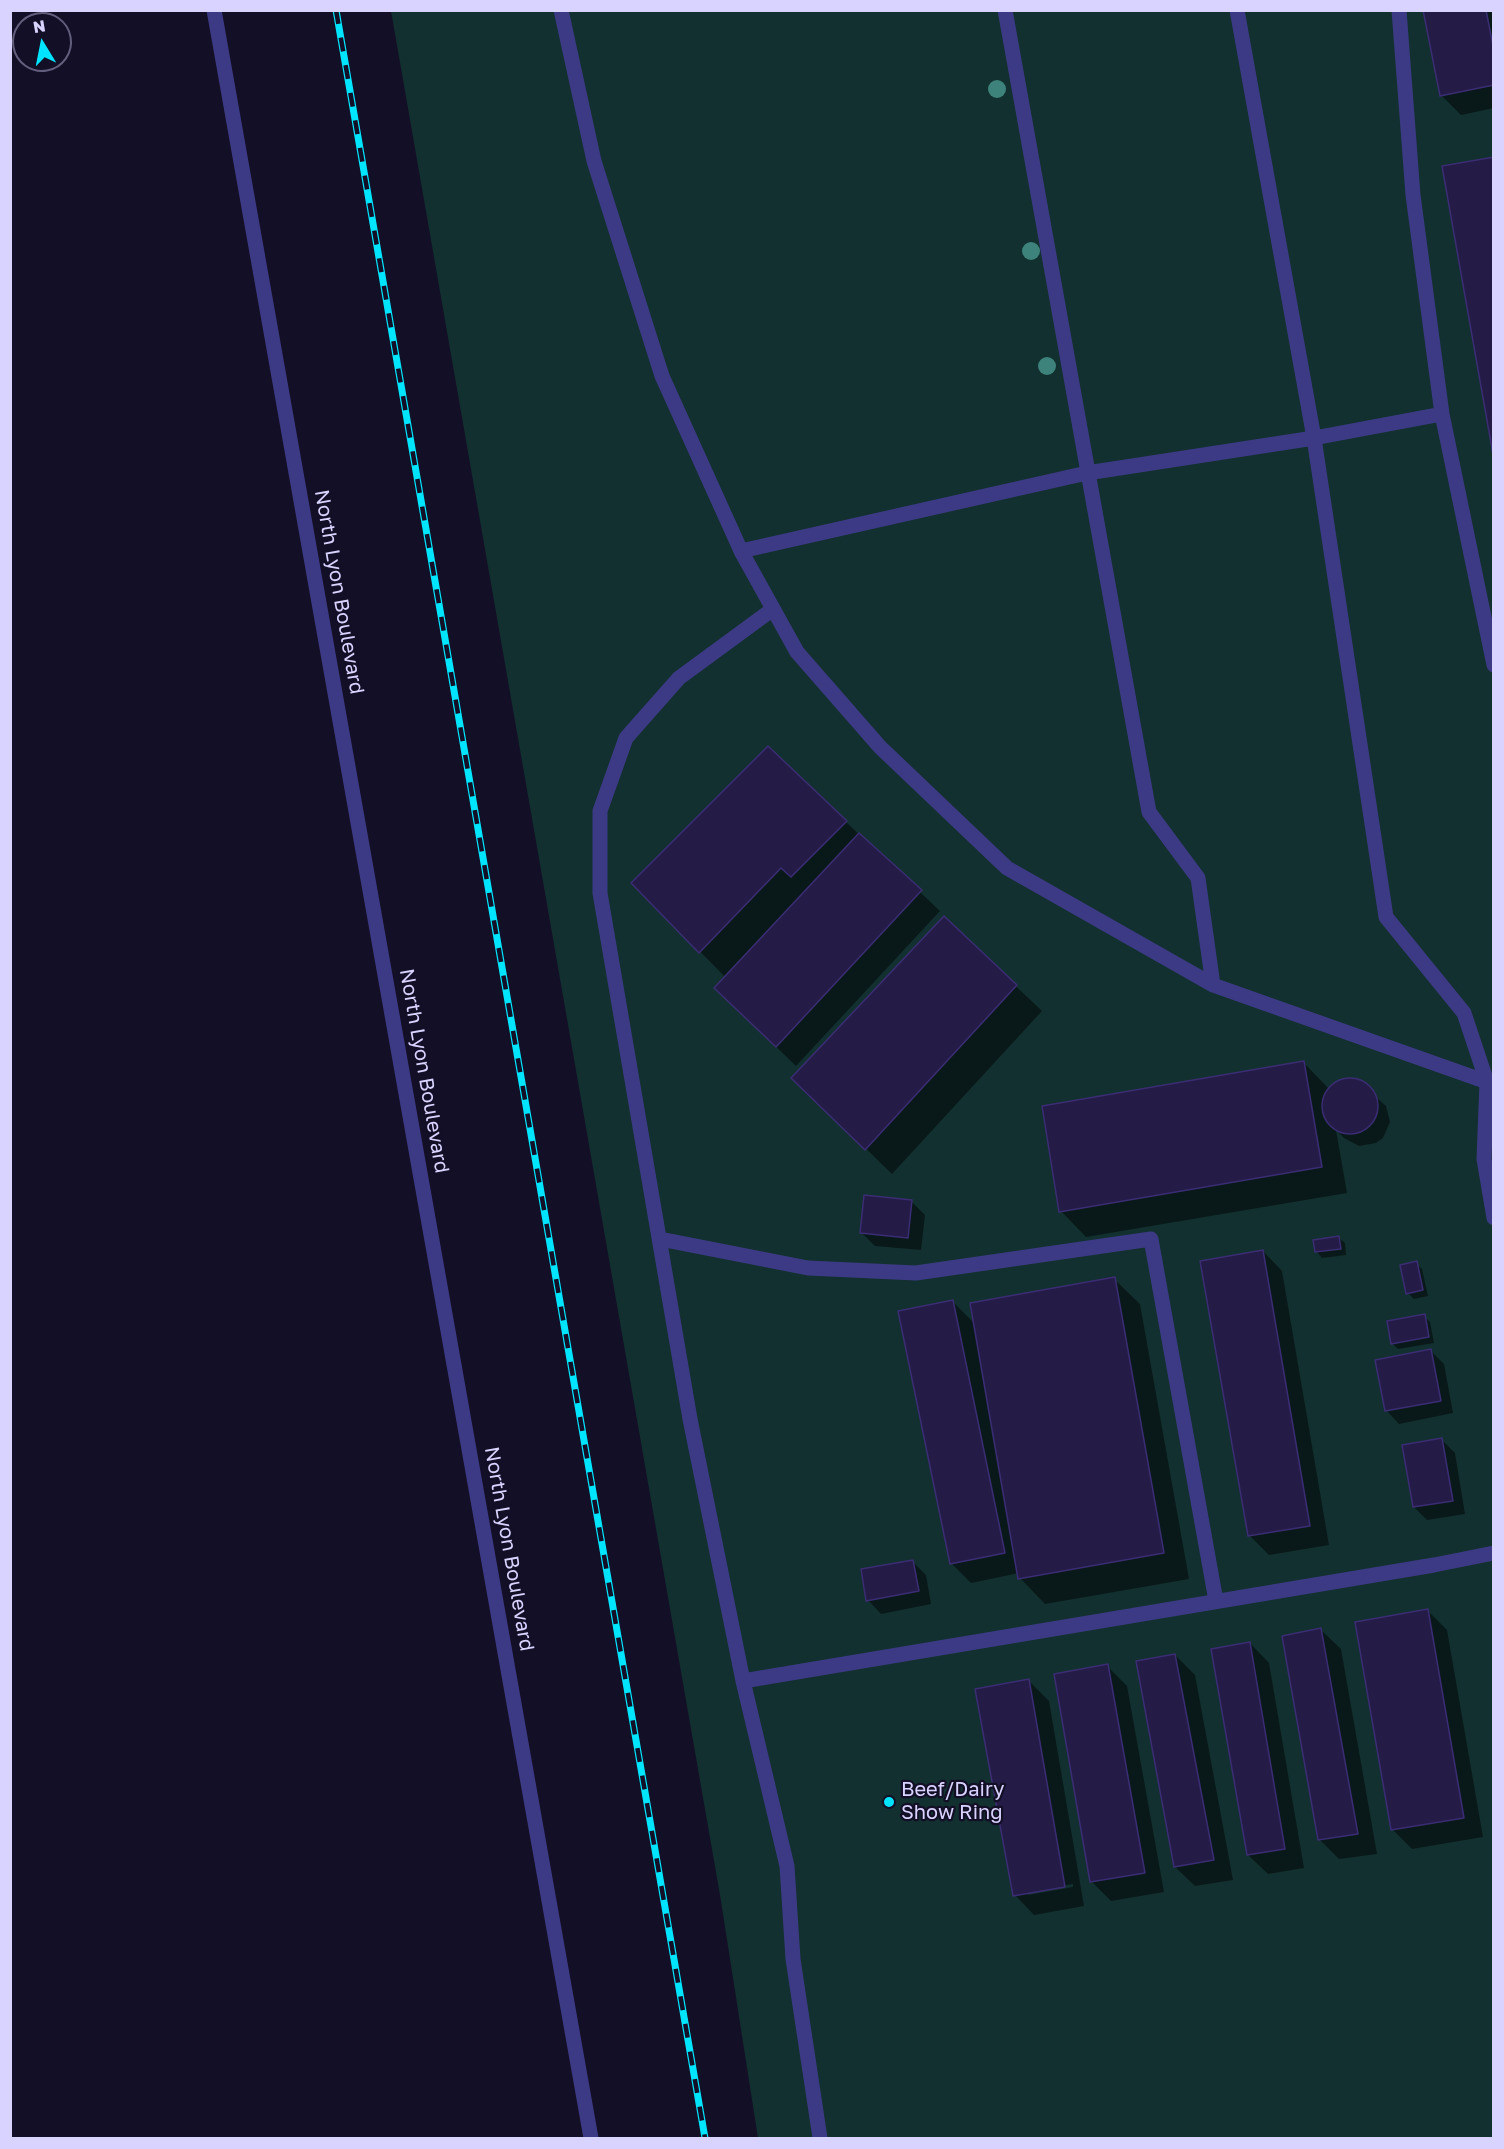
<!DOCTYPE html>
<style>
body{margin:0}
#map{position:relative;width:1504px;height:2149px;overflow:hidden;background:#130f26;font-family:"Golos Text",sans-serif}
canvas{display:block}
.frame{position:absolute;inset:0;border:12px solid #d9d4ff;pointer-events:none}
.north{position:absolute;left:12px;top:12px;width:60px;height:60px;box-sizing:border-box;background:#130f26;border:2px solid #625e7d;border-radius:50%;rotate:350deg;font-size:16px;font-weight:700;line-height:24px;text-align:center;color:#d9d4ff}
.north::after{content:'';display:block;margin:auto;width:21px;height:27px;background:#00e5ff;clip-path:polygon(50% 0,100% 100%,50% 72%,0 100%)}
</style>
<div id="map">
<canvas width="1504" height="2149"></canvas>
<div class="frame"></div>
<div class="north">N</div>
</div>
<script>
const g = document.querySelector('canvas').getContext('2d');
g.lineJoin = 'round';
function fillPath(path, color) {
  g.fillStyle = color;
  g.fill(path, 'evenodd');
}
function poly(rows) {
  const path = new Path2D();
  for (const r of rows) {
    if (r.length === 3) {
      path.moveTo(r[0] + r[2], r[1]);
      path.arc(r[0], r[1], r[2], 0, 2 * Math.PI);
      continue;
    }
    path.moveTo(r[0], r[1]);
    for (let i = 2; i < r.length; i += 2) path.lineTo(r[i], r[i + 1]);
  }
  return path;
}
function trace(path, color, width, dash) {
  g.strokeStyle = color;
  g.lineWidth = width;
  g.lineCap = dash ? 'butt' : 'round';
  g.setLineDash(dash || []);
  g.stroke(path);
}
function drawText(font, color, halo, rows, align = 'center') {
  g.font = font + ' "Golos Text",sans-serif';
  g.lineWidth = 4.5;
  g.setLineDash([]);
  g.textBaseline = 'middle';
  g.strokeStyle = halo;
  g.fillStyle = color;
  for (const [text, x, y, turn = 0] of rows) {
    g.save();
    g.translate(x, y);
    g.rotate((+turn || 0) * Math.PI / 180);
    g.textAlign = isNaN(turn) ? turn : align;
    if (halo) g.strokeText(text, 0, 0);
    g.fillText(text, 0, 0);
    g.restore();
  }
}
fillPath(poly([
 [391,11,1493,11,1493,2138,758,2138,720,1895]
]), '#12302f');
fillPath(poly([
 [1425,10,1494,10,1494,108,1461,115,1441,95],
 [846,822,940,911,796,1066,736,1008,726,978,633,883],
 [944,918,1042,1011,892,1174,819,1103],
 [1304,1063,1330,1090,1341,1081,1358,1081,1386,1106,1390,1122,1383,1138,1376,1143,1359,1146,1344,1138,1336,1130,1347,1193,1086,1237,1061,1211],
 [912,1202,925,1215,921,1250,875,1246,862,1233],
 [1338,1237,1345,1243,1346,1255,1322,1258,1316,1251],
 [1263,1251,1282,1271,1329,1545,1269,1555,1249,1535],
 [1416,1263,1422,1269,1428,1296,1414,1299,1408,1293],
 [1114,1279,1140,1304,1189,1579,1045,1604,1020,1578,1019,1573,971,1583,951,1563,952,1301,975,1324],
 [1424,1316,1430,1322,1434,1343,1398,1349,1392,1343],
 [1431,1351,1444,1364,1453,1413,1399,1424,1386,1410],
 [1442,1440,1455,1453,1465,1514,1427,1520,1414,1507],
 [912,1561,926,1575,931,1604,881,1614,868,1600],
 [1428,1611,1447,1630,1483,1837,1412,1849,1392,1829],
 [1321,1630,1341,1649,1377,1854,1339,1859,1319,1839],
 [1250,1643,1269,1663,1304,1868,1268,1874,1248,1855],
 [1175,1655,1195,1675,1233,1880,1195,1886,1175,1867],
 [1107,1666,1127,1686,1164,1892,1111,1901,1092,1882],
 [1029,1681,1049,1701,1084,1906,1034,1915,1015,1895],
 [1073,1884,1073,1887,1028,1895,1028,1892]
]), '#0007');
const building = poly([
 [1423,10,1486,10,1494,51,1494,85,1440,96,1423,10],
 [1494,157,1494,460,1442,166,1494,157],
 [768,746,847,821,791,877,781,868,699,953,631,883,768,746],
 [859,833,922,890,776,1047,714,988,859,833],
 [944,916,1017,985,865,1150,791,1078,944,916],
 [1304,1061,1322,1167,1059,1212,1042,1106,1304,1061],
 [1350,1106,28],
 [864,1195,912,1200,908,1238,860,1233,864,1195],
 [1339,1236,1341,1249,1315,1252,1313,1240,1339,1236],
 [1263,1250,1310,1526,1248,1536,1200,1261,1263,1250],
 [1417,1261,1423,1290,1406,1294,1400,1265,1417,1261],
 [1115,1277,1164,1553,1018,1579,970,1303,1115,1277],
 [953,1300,1005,1553,950,1564,898,1311,953,1300],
 [1425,1314,1429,1337,1391,1344,1387,1321,1425,1314],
 [1431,1349,1441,1401,1385,1411,1375,1360,1431,1349],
 [1442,1438,1453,1501,1413,1507,1402,1445,1442,1438],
 [913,1560,919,1591,866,1601,861,1569,913,1560],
 [1428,1609,1464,1818,1391,1830,1355,1622,1428,1609],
 [1321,1628,1358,1834,1318,1840,1282,1636,1321,1628],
 [1250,1642,1285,1849,1247,1855,1211,1649,1250,1642],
 [1175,1654,1214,1860,1174,1867,1136,1661,1175,1654],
 [1108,1664,1145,1873,1090,1882,1054,1674,1108,1664],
 [1029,1679,1065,1887,1013,1896,975,1689,1029,1679]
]);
fillPath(building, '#241b47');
trace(building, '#3b2d73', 1.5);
trace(poly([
 [561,10,594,161,662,376,741,551,797,652,880,747,1007,868,1213,985,1487,1082,1494,1086],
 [1005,10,1149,812,1198,878,1213,985],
 [1237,10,1314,438,1386,917,1464,1013,1487,1082,1484,1159,1494,1218],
 [1399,10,1413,195,1442,414,1494,665],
 [741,551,1087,473,1314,438,1442,414],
 [773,609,679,678,626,738,600,811,600,893,690,1419,743,1681,787,1866,793,1959,820,2138],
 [660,1239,808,1268,916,1273,1151,1239,1216,1601],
 [743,1681,1434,1565,1494,1553]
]), '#3d3a85', 15);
trace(poly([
 [214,10,591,2138]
]), '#3d3a85', 15);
const rail = poly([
 [336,10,705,2138]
]);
trace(rail, '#00e5ff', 7);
trace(rail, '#130f26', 4.5, [14]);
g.fillStyle = '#3d827b';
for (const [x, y] of [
 [997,89],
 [1031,251],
 [1047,366]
]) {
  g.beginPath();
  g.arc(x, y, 9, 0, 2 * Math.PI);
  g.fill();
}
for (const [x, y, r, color] of [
 [889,1802,6,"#00e5ff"]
]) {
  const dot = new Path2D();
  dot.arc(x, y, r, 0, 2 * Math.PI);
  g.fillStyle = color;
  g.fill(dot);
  trace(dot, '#130f26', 2);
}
drawText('20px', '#d9d4ff', '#130f26', [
 ["North Lyon Boulevard",339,592,80],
 ["North Lyon Boulevard",424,1071,80],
 ["North Lyon Boulevard",509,1549,80]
]);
drawText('20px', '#d9d4ff', '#130f26', [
 ["Beef/Dairy",901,1790],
 ["Show Ring",901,1813]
], 'left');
</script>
